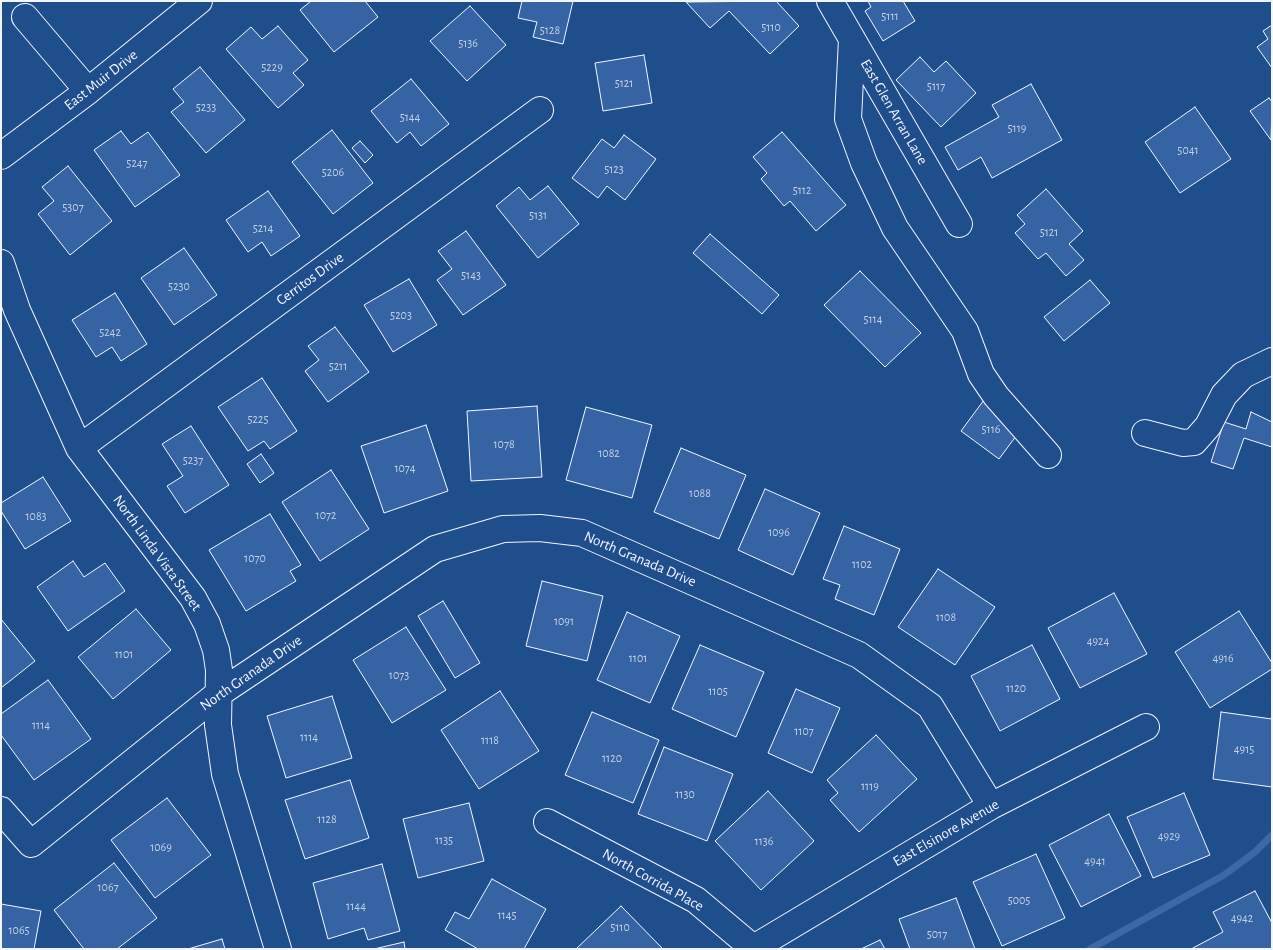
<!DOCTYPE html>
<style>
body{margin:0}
#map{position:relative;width:1273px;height:950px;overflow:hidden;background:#1f4e8c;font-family:"Alegreya Sans",sans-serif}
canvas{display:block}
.frame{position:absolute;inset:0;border:2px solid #f2f6ff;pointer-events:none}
</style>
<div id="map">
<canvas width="1273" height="950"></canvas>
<div class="frame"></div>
</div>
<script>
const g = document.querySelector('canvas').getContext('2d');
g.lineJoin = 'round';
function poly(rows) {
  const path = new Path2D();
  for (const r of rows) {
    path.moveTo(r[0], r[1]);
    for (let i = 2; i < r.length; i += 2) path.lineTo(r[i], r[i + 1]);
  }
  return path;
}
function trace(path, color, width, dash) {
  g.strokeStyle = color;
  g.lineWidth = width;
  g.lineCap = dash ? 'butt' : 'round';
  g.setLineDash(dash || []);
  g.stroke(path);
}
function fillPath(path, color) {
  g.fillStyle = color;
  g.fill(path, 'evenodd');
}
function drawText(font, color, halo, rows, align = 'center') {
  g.font = font + ' "Alegreya Sans",sans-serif';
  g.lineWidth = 4;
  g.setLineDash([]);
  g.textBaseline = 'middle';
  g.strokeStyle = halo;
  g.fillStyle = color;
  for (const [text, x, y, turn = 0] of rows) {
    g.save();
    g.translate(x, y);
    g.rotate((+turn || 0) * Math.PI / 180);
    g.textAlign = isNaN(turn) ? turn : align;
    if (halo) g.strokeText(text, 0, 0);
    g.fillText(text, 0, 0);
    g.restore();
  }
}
trace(poly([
 [1090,949,1224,875,1255,852,1272,835]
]), '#3b69a3', 7);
const building = poly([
 [311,1,365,1,378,17,334,52,300,10,311,1],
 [522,1,573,1,563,44,533,37,537,22,518,18,522,1],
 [776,1,799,26,770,54,729,11,710,28,686,2,776,1],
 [868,1,903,1,915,21,883,41,865,11,871,7,868,1],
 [470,6,506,45,467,81,430,41,470,6],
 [1272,25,1272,68,1257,47,1268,39,1263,31,1272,25],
 [278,26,308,60,293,73,304,85,278,108,226,49,251,27,262,39,278,26],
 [644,55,652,103,603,111,595,63,644,55],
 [920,57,934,72,946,61,976,93,941,127,896,80,920,57],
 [200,67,245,120,206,153,171,112,184,102,173,89,200,67],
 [411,79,449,124,421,146,410,132,397,143,371,111,411,79],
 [1031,84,1062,140,992,178,981,157,958,170,945,147,999,117,992,105,1031,84],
 [1269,98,1272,102,1271,140,1250,111,1269,98],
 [1195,107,1231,159,1180,193,1145,142,1195,107],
 [332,130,373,183,333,214,292,162,332,130],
 [121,131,131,144,148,132,180,175,135,207,94,150,121,131],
 [782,132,846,205,816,231,790,201,784,206,761,179,767,173,753,157,782,132],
 [624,135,656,159,625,200,607,186,598,198,572,178,602,139,614,148,624,135],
 [360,141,373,155,365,163,352,148,360,141],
 [68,166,112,221,70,255,38,214,54,201,42,187,68,166],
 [548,186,579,224,538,258,496,206,519,187,530,200,548,186],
 [1046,189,1083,231,1069,244,1084,260,1066,276,1046,253,1038,259,1015,233,1025,224,1017,215,1046,189],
 [268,191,300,236,271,256,262,242,248,252,226,220,268,191],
 [466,231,506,285,463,315,437,280,452,269,438,251,466,231],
 [710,234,779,295,762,314,693,253,710,234],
 [184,248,217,295,174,325,141,278,184,248],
 [860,271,921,333,885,367,824,305,860,271],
 [409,279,437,325,393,352,364,305,409,279],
 [1090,280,1110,303,1064,341,1044,317,1090,280],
 [115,293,147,344,121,361,112,347,96,357,72,320,115,293],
 [335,327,369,372,328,402,305,371,319,360,308,346,335,327],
 [262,378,297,431,270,449,264,441,248,451,218,407,262,378],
 [984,400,1022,428,999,459,961,431,984,400],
 [537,406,542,477,471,481,467,411,537,406],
 [586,407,652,425,632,498,566,480,586,407],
 [1251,412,1272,422,1272,447,1244,438,1233,469,1211,462,1224,422,1246,429,1251,412],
 [426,425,448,491,384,513,361,446,426,425],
 [191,426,229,485,185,513,167,486,183,476,162,444,191,426],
 [681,448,746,475,719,539,654,512,681,448],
 [261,454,274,473,260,483,247,464,261,454],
 [331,470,369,529,320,561,282,502,331,470],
 [43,477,71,521,25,549,1,511,1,503,43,477],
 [765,489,820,513,793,575,738,550,765,489],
 [270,514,301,565,290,571,296,581,246,611,209,550,270,514],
 [844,526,900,549,874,615,835,599,840,585,823,579,844,526],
 [73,561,84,577,105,563,125,591,68,631,37,587,73,561],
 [938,569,995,607,955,665,898,627,938,569],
 [542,581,603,596,587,661,526,646,542,581],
 [1114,593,1147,654,1080,688,1048,628,1114,593],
 [443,601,480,663,455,678,418,616,443,601],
 [136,609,171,650,113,699,78,657,136,609],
 [1239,611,1272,663,1272,669,1210,708,1175,652,1239,611],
 [627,612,680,636,650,703,597,680,627,612],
 [1,619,35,661,1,688,1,619],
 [406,627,446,690,392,723,353,660,406,627],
 [700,645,764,672,736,737,672,709,700,645],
 [1032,645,1060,699,1000,731,971,676,1032,645],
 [48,680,91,739,34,780,1,735,1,714,48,680],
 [796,689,840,708,812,773,768,753,796,689],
 [500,691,539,751,479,789,441,730,500,691],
 [332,696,352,758,286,778,267,716,332,696],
 [592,712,659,740,633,803,565,775,592,712],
 [1221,712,1272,719,1272,787,1213,779,1221,712],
 [876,735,917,779,859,832,830,800,838,793,827,780,876,735],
 [664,747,733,774,707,841,638,814,664,747],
 [350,780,369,838,305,859,285,800,350,780],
 [768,791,814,841,761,890,715,841,768,791],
 [1184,793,1210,855,1153,878,1127,817,1184,793],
 [167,798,211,855,155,898,111,840,167,798],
 [469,803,484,861,418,878,403,819,469,803],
 [1109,814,1141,876,1081,907,1049,845,1109,814],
 [1036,854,1065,918,1002,946,973,882,1036,854],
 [114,863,157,918,117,949,84,949,54,910,114,863],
 [382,864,400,931,368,940,364,928,328,939,313,883,382,864],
 [492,879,546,909,524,949,478,949,445,930,455,912,469,919,492,879],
 [1255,891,1272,923,1272,949,1191,949,1223,932,1213,912,1255,891],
 [956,898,975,949,910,949,899,919,956,898],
 [1,904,41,911,34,949,1,949,1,904],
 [621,906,663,949,576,949,621,906],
 [222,939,225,949,188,949,222,939],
 [880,940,885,949,861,949,880,940],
 [404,942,405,949,374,949,404,942]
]);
fillPath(building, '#3563a3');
trace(building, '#f2f6ff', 1);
const minor = poly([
 [830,1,959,224],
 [25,17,88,91],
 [852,39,848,119,864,163,895,228,965,331,981,374,996,396,1048,455],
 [1,156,88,91,199,1],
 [1,263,17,310,79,448,193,598,207,624,216,650,219,670,218,725,225,774,278,949],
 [1145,433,1183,443,1194,442,1208,426,1224,395,1243,375,1272,361],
 [79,448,540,110],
 [1,810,31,844,218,694,435,549,503,529,540,528,582,533,859,655,930,706,991,806],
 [547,822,696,900,753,948],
 [752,949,991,806,1146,727]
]);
trace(minor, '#f2f6ff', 28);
trace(minor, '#1f4e8c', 26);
drawText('12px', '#c3d1e8', null, [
 ["5111",890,16],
 ["5110",771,27],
 ["5128",550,30],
 ["5136",468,43],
 ["5229",272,67],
 ["5121",624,83],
 ["5117",936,86],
 ["5233",206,107],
 ["5144",410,117],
 ["5119",1017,128],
 ["5041",1188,150],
 ["5247",137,163],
 ["5123",614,169],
 ["5206",333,172],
 ["5112",802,190],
 ["5307",73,207],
 ["5131",538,215],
 ["5214",263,228],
 ["5121",1049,232],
 ["5143",471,275],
 ["5230",179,286],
 ["5203",401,315],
 ["5114",873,319],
 ["5242",110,332],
 ["5211",338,366],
 ["5225",258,419],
 ["5116",991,429],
 ["1078",504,444],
 ["1082",609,453],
 ["5237",193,460],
 ["1074",405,468],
 ["1088",700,493],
 ["1072",326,515],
 ["1083",36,516],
 ["1096",779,532],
 ["1070",255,558],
 ["1102",862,564],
 ["1108",946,617],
 ["1091",564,621],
 ["4924",1098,641],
 ["1101",124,654],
 ["1101",638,658],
 ["4916",1223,658],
 ["1073",399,675],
 ["1120",1016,688],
 ["1105",718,691],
 ["1114",41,725],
 ["1107",804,731],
 ["1114",309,737],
 ["1118",490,740],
 ["4915",1244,749],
 ["1120",612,758],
 ["1119",870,786],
 ["1130",685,794],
 ["1128",327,819],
 ["4929",1169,836],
 ["1135",444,840],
 ["1136",764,841],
 ["1069",161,847],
 ["4941",1095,861],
 ["1067",108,887],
 ["5005",1019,900],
 ["1144",356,906],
 ["1145",507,915],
 ["4942",1242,918],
 ["5110",620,927],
 ["1065",19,930],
 ["5017",937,934]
]);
drawText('15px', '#f2f6ff', '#1f4e8c', [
 ["East Muir Drive",101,80,-38],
 ["East Glen Arran Lane",894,112,60],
 ["Cerritos Drive",310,279,-36],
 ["North Linda Vista Street",157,553,54],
 ["North Granada Drive",640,559,23],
 ["North Granada Drive",251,673,-35],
 ["East Elsinore Avenue",946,833,-30],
 ["North Corrida Place",653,880,29]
]);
</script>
